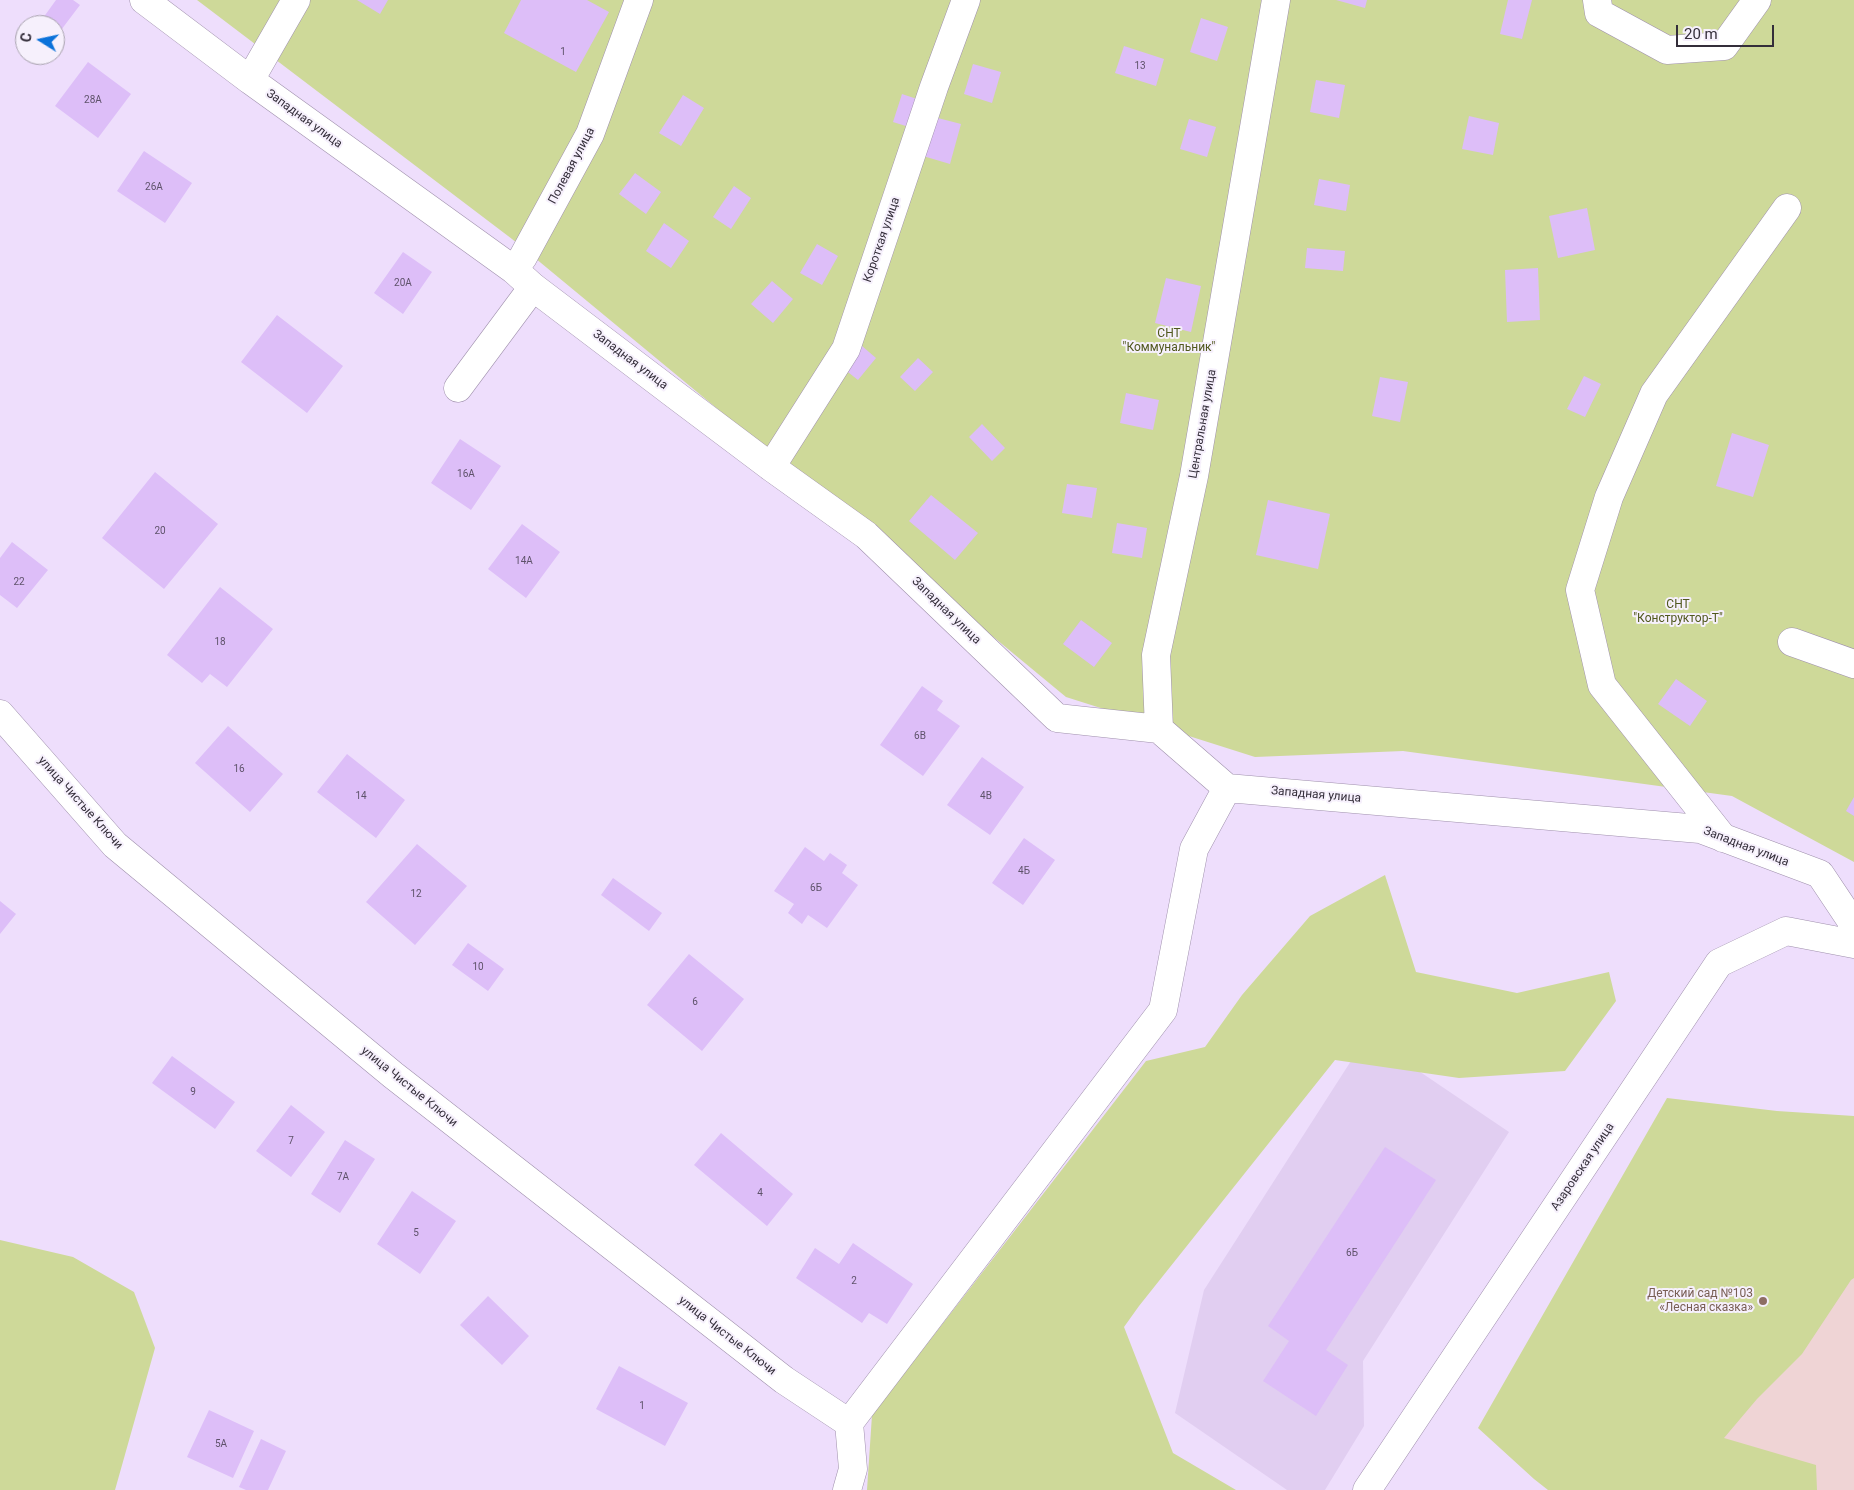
<!DOCTYPE html>
<meta charset="utf-8">
<style>
body{margin:0}
#map{position:relative;width:1854px;height:1490px;overflow:hidden;background:#eedefc;font-family:Roboto,sans-serif}
canvas{display:block}
.north{position:absolute;left:15px;top:15px;width:50px;height:50px;box-sizing:border-box;background:#f6f0fc;border:1px solid #a8a2ae;border-radius:50%;rotate:280deg;font-size:14px;font-weight:700;line-height:20px;text-align:center;color:#342e3a}
.north::after{content:'';display:block;margin:auto;width:18px;height:22px;background:#0b72da;clip-path:polygon(50% 0,100% 100%,50% 72%,0 100%)}
.scale{position:absolute;left:1676px;top:25px;width:98px;height:22px;box-sizing:border-box;border:2px solid #342e3a;border-top:0;padding-left:6px;font-size:15px;line-height:18px;white-space:nowrap;color:#342e3a;-webkit-text-stroke:4px #f6f0fc;paint-order:stroke}
</style>
<div id="map">
<canvas width="1854" height="1490"></canvas>
<div class="north">С</div>
<div class="scale">20 m</div>
</div>
<script>
const g = document.querySelector('canvas').getContext('2d');
g.lineJoin = 'round';
function fillPath(path, color) {
  g.fillStyle = color;
  g.fill(path, 'evenodd');
}
function poly(rows) {
  const path = new Path2D();
  for (const r of rows) {
    path.moveTo(r[0], r[1]);
    for (let i = 2; i < r.length; i += 2) path.lineTo(r[i], r[i + 1]);
  }
  return path;
}
function trace(path, color, width, dash) {
  g.strokeStyle = color;
  g.lineWidth = width;
  g.lineCap = dash ? 'butt' : 'round';
  g.setLineDash(dash || []);
  g.stroke(path);
}
function drawText(font, color, halo, rows, align = 'center') {
  g.font = font + ' Roboto,sans-serif';
  g.lineWidth = 4;
  g.setLineDash([]);
  g.textBaseline = 'middle';
  g.strokeStyle = halo;
  g.fillStyle = color;
  for (const [text, x, y, turn = 0] of rows) {
    g.save();
    g.translate(x, y);
    g.rotate((+turn || 0) * Math.PI / 180);
    g.textAlign = isNaN(turn) ? turn : align;
    if (halo) g.strokeText(text, 0, 0);
    g.fillText(text, 0, 0);
    g.restore();
  }
}
fillPath(poly([
 [1367,1036,1509,1132,1363,1361,1364,1426,1325,1490,1287,1490,1175,1413,1204,1290]
]), '#e1cef1');
fillPath(poly([
 [1854,1137,1854,1490,1603,1490]
]), '#efd4d5');
fillPath(poly([
 [197,0,1854,0,1854,862,1732,796,1403,751,1255,757,1066,697,512,239],
 [1385,875,1416,972,1517,993,1609,972,1616,1001,1565,1071,1459,1078,1335,1060,1139,1306,1124,1327,1173,1453,1236,1490,867,1490,872,1415,1146,1061,1205,1047,1242,995,1310,916],
 [1667,1098,1777,1111,1854,1116,1854,1278,1851,1280,1802,1354,1757,1399,1724,1438,1816,1465,1817,1490,1548,1490,1534,1479,1478,1428],
 [0,1240,73,1257,134,1292,155,1348,115,1490,0,1490]
]), '#ced999');
fillPath(poly([
 [56,0,73,0,80,5,55,38,55,25,38,25],
 [357,0,388,0,380,14],
 [521,0,587,0,609,12,576,72,504,33],
 [1336,0,1367,0,1365,8],
 [1508,0,1532,0,1522,39,1500,34],
 [1201,18,1228,27,1217,61,1190,52],
 [1124,46,1164,59,1156,86,1115,73],
 [88,62,131,94,98,138,55,106],
 [973,64,1001,72,992,103,964,94],
 [1316,80,1345,85,1339,118,1310,112],
 [902,94,917,99,909,127,893,122],
 [683,95,704,108,681,146,659,133],
 [1469,116,1499,123,1493,155,1462,149],
 [934,117,961,124,950,164,923,156],
 [1189,119,1216,127,1207,157,1180,149],
 [144,151,192,183,165,223,117,191],
 [635,173,661,192,646,214,619,194],
 [1319,179,1350,185,1346,211,1314,205],
 [734,186,751,198,731,229,713,217],
 [1587,208,1595,250,1558,258,1549,216],
 [664,223,689,241,671,268,646,251],
 [817,244,838,256,822,285,800,273],
 [1307,248,1345,251,1343,271,1305,268],
 [403,252,432,272,403,314,374,293],
 [1538,268,1540,320,1507,322,1505,270],
 [1166,278,1201,286,1191,332,1155,323],
 [772,281,793,299,773,323,751,304],
 [277,315,343,366,307,413,241,362],
 [862,346,876,358,858,380,844,369],
 [918,358,933,372,915,391,900,377],
 [1584,376,1601,384,1585,417,1567,409],
 [1380,377,1408,382,1400,422,1372,416],
 [1126,393,1159,400,1153,430,1120,423],
 [982,424,1005,448,992,461,969,437],
 [1732,433,1769,445,1753,497,1716,486],
 [460,439,501,466,471,510,431,483],
 [155,472,218,524,164,589,102,538],
 [1067,484,1097,488,1092,518,1062,513],
 [931,495,978,533,955,560,909,521],
 [1268,500,1330,514,1318,569,1256,555],
 [1117,523,1147,528,1142,558,1112,553],
 [522,524,560,552,526,598,488,569],
 [12,542,48,570,17,608,0,595,0,558],
 [220,587,273,629,227,687,210,674,202,683,167,655],
 [1081,620,1112,643,1094,667,1063,644],
 [1676,679,1707,701,1690,726,1658,704],
 [922,686,943,701,937,710,960,726,923,776,880,745],
 [228,726,283,774,250,812,195,763],
 [347,754,405,800,376,838,317,792],
 [982,757,1024,787,990,835,947,805],
 [1854,797,1854,816,1846,811],
 [1024,838,1055,860,1023,905,992,883],
 [417,844,467,886,415,945,366,902],
 [805,847,824,861,830,853,847,865,842,873,858,885,827,928,808,915,802,924,788,913,794,904,774,891],
 [613,878,662,913,649,931,601,895],
 [0,901,16,914,0,934],
 [468,943,504,969,488,991,452,965],
 [689,954,744,999,702,1051,647,1005],
 [172,1056,235,1102,215,1129,152,1083],
 [291,1105,325,1132,291,1177,256,1151],
 [721,1133,793,1194,767,1226,694,1165],
 [345,1140,375,1159,340,1213,311,1194],
 [1385,1147,1436,1180,1326,1350,1348,1365,1316,1416,1263,1381,1289,1341,1268,1326],
 [412,1191,456,1221,420,1274,377,1244],
 [853,1243,913,1284,887,1324,869,1313,862,1323,796,1278,815,1248,839,1264],
 [488,1296,529,1336,502,1365,460,1325],
 [619,1366,688,1403,665,1446,596,1409],
 [209,1410,254,1431,233,1478,187,1457],
 [261,1439,286,1451,268,1490,246,1490,239,1487]
]), '#ddbef8');
const minor = poly([
 [144,0,250,80,514,270,533,287,678,397,771,467,866,535,1057,718,1159,729,1227,788,1700,829,1820,874,1854,925],
 [1597,0,1599,13,1667,50,1724,46,1757,0],
 [250,80,296,0],
 [514,270,523,257,590,134,639,0],
 [458,388,533,287],
 [771,467,846,349,934,87,966,0],
 [1792,642,1854,664],
 [0,714,115,845,393,1075,784,1380,849,1423],
 [1159,729,1156,655,1194,476,1276,0],
 [1723,838,1602,685,1580,590,1609,497,1654,394,1787,208],
 [847,1490,853,1469,849,1423,1163,1010,1194,849,1227,788],
 [1367,1490,1719,963,1786,931,1854,944]
]);
trace(minor, '#9f90ac', 29);
trace(minor, '#fff', 28);
for (const [x, y, r, color] of [
 [1763,1301,5,"#8d6e63"]
]) {
  const dot = new Path2D();
  dot.arc(x, y, r, 0, 2 * Math.PI);
  g.fillStyle = color;
  g.fill(dot);
  trace(dot, '#f6f0fc', 2);
}
drawText('10px', '#5e526a', null, [
 ["1",563,52],
 ["13",1140,66],
 ["28А",93,100],
 ["26А",154,187],
 ["20А",403,283],
 ["16А",466,474],
 ["20",160,531],
 ["14А",524,561],
 ["22",19,582],
 ["18",220,642],
 ["6В",920,736],
 ["16",239,769],
 ["14",361,796],
 ["4В",986,796],
 ["4Б",1024,871],
 ["6Б",816,888],
 ["12",416,894],
 ["10",478,967],
 ["6",695,1002],
 ["9",193,1092],
 ["7",291,1141],
 ["7А",343,1177],
 ["4",760,1193],
 ["5",416,1233],
 ["6Б",1352,1253],
 ["2",854,1281],
 ["1",642,1406],
 ["5А",221,1444]
]);
drawText('12px', '#342e3a', '#f6f0fc', [
 ["Западная улица",304,119,36],
 ["Полевая улица",572,166,-62],
 ["Короткая улица",882,240,-71],
 ["Западная улица",630,360,37],
 ["Центральная улица",1203,424,-80],
 ["Западная улица",946,611,44],
 ["Западная улица",1316,795,5],
 ["улица Чистые Ключи",80,803,48],
 ["Западная улица",1746,847,21],
 ["улица Чистые Ключи",409,1087,39],
 ["Азаровская улица",1583,1167,-56],
 ["улица Чистые Ключи",727,1336,38]
]);
drawText('12px', '#50581d', '#f6f0fc', [
 ["СНТ",1169,334],
 ["\"Коммунальник\"",1169,348],
 ["СНТ",1678,605],
 ["\"Конструктор-Т\"",1678,619]
]);
drawText('12px', '#785e54', '#f6f0fc', [
 ["Детский сад №103",1753,1294],
 ["«Лесная сказка»",1753,1308]
], 'right');
</script>
